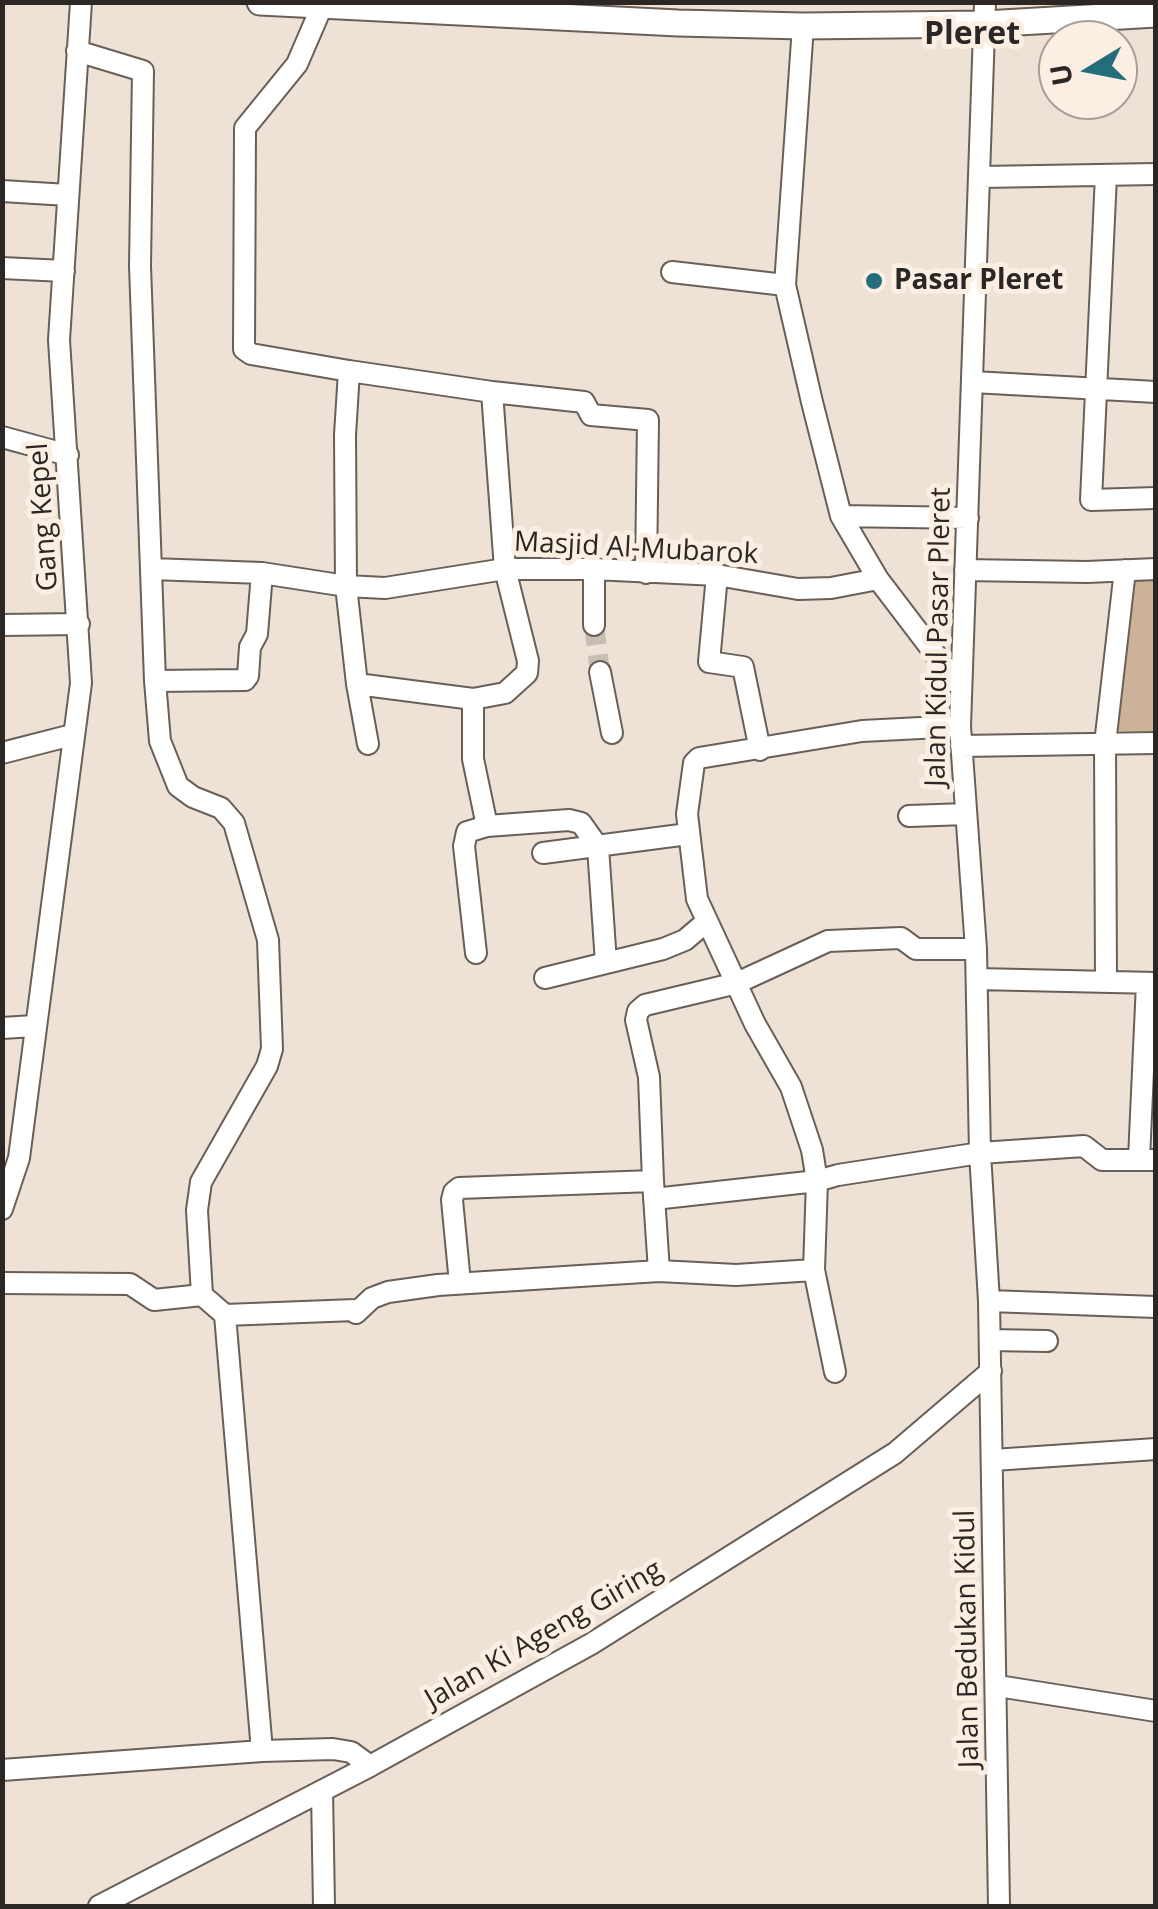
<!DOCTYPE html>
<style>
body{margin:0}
#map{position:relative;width:1158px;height:1909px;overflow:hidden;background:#eee2d7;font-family:"Open Sans",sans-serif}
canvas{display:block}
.frame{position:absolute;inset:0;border:5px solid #2c2724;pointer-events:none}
.north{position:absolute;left:1038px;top:20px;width:100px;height:100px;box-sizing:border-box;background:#fbefe4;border:2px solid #a89f97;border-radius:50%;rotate:260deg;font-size:28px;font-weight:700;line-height:40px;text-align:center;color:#2c2724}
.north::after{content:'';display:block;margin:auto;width:35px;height:45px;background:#266d7b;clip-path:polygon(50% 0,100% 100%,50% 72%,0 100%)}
</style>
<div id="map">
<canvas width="1158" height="1909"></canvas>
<div class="frame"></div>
<div class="north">U</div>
</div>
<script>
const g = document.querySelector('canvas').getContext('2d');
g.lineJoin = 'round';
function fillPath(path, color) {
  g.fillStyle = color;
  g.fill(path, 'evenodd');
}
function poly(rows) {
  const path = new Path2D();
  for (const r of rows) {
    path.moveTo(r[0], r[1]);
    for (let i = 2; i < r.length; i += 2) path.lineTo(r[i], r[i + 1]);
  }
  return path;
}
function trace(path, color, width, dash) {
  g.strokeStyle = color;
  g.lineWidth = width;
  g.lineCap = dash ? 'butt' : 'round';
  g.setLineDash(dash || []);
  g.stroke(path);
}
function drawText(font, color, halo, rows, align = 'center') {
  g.font = font + ' "Open Sans",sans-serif';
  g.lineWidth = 10;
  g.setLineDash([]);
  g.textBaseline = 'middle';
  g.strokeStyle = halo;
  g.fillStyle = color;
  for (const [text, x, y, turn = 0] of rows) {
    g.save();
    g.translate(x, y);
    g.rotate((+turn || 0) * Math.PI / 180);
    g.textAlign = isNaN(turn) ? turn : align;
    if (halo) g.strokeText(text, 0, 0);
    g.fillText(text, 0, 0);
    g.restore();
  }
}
fillPath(poly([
 [1155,579,1155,732,1116,731,1135,580]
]), '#cdb29a');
trace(poly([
 [594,625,600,672]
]), '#c7bdb3', 20, [20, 10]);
const minor = poly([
 [985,2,960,726,976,949,980,1153,989,1301,999,1906],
 [322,6,297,64,245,128,244,349,251,354,349,371,492,392,505,569,528,661,527,673,505,693,473,699,357,684],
 [803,26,785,285,812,402,841,516,878,579,961,688],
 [77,51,143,71,140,266,155,681,160,741,178,786,193,797,221,808,234,823,268,940,272,1049,267,1066,201,1182,197,1210,202,1295],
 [1106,175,1091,500,1156,498],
 [981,177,1156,174],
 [2,191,68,195],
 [2,268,64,271],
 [672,272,785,285],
 [349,371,345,435,346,586,357,684,368,744],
 [973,382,1156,392],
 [492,392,584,402,591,415,648,420,646,573],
 [2,437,68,455],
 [841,516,968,518],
 [152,569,262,573,346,586,385,588,505,569,594,569,717,575,798,589,831,588,878,579],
 [965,570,1087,572,1156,569],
 [717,575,709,662,743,667,760,750],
 [2,625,79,624],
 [594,625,594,569],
 [600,672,612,733],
 [155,681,245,680,248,676,250,647,257,634,262,573],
 [473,699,473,759,487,826],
 [961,746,1156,743],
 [2,753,72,735],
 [909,816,966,814],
 [543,853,688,834],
 [476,953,464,846,467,832,487,826,569,820,581,823,598,847,606,963],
 [545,978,663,949,685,940,705,923],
 [977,979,1156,983],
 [1106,982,1105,744,1125,570],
 [2,1028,34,1026],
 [1139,1159,1147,983],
 [653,1181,649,1077,636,1020,638,1011,645,1005,737,983,828,941,901,938,916,949,976,949],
 [654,1199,817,1181,838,1175,980,1153,1084,1146,1102,1160,1156,1160],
 [2,1209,19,1158,81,683,59,340,81,2],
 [814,1270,817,1181,812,1150,791,1087,755,1024,697,899,687,814,694,763,699,758,862,731,960,726],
 [2,1283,130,1284,154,1300,202,1295,225,1315,355,1310,356,1313,372,1298,388,1292,438,1285,659,1271,736,1275,814,1270,835,1372],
 [460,1283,452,1200,454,1192,459,1188,653,1181,659,1271],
 [989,1301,1156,1307],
 [225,1315,262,1751],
 [990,1340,1047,1341],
 [993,1460,1156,1449],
 [998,1686,1156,1711],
 [2,1770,262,1751,333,1749,351,1752,370,1766],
 [322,1791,324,1906],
 [99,1906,370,1766,591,1644,895,1453,991,1371]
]);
const major = poly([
 [260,2,678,23,803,26,985,24,1156,14]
]);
trace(minor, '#695f56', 24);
trace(major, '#695f56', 29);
trace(minor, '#fff', 20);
trace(major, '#fff', 25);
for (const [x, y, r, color] of [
 [874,281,10,"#266d7b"]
]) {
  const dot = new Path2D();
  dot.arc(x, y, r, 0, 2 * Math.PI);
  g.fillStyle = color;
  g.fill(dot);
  trace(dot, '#fbefe4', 4);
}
drawText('bold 28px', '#2c2724', '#fbefe4', [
 ["Pasar Pleret",894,281]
], 'left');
drawText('28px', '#2c2724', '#fbefe4', [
 ["Gang Kepel",44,517,-94],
 ["Masjid Al-Mubarok",636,549,3],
 ["Jalan Kidul Pasar Pleret",939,637,-89],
 ["Jalan Ki Ageng Giring",544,1635,-30],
 ["Jalan Bedukan Kidul",968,1639,-91]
]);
drawText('bold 32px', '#2c2724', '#fbefe4', [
 ["Pleret",972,35]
]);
</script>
